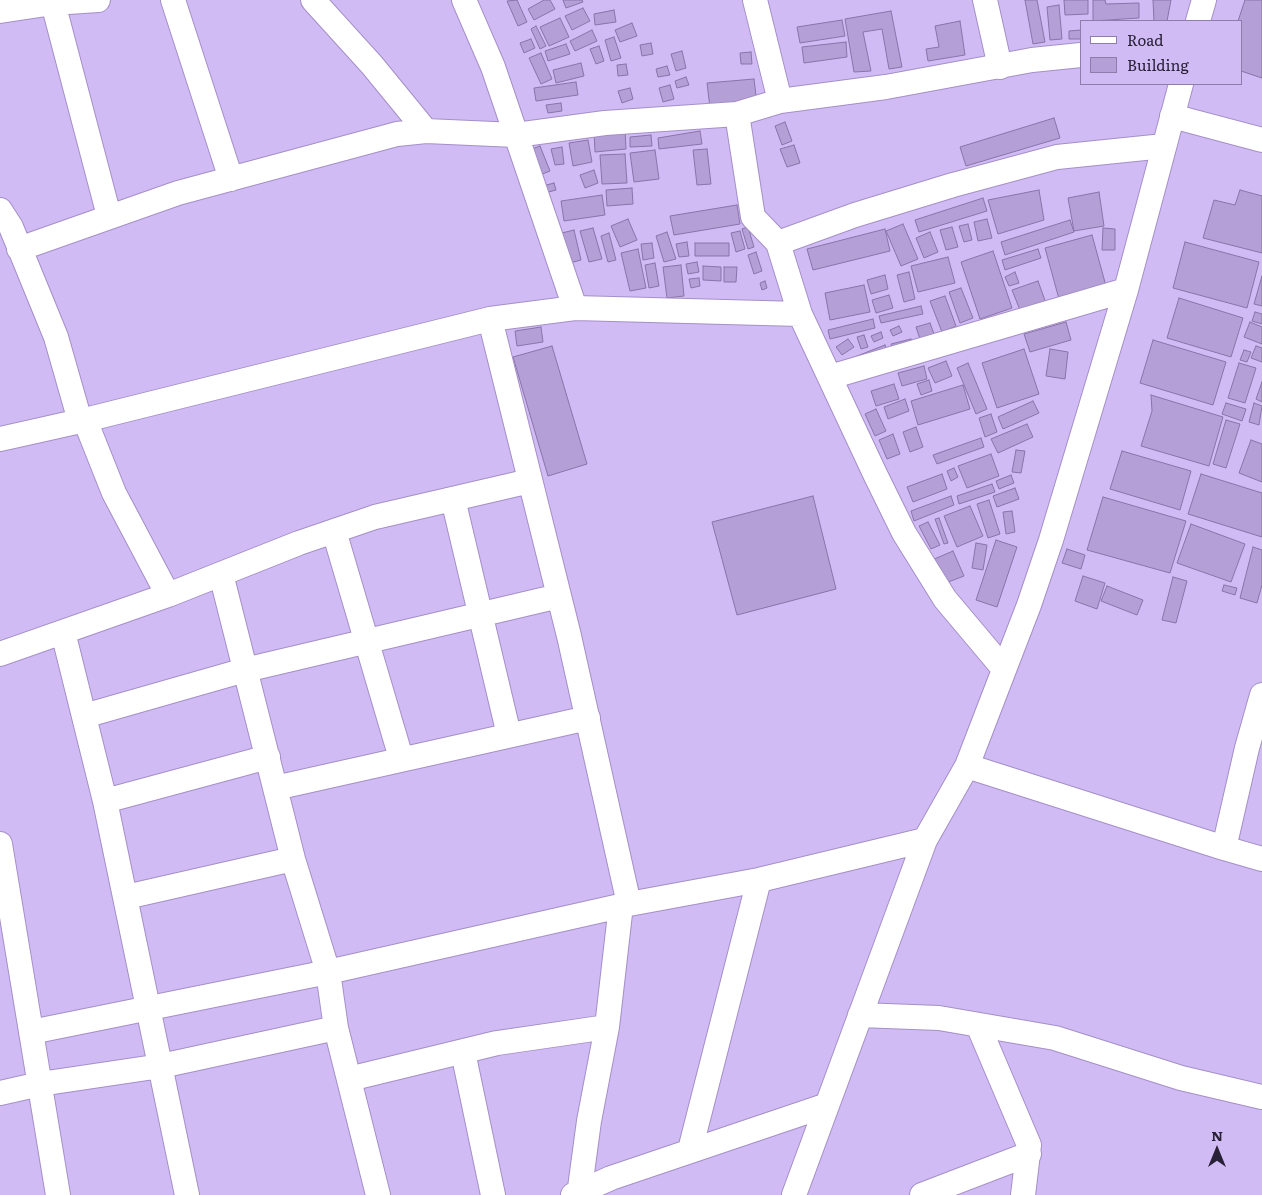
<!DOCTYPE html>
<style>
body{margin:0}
#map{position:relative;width:1262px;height:1195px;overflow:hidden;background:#d1bbf5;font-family:Literata,serif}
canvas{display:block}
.legend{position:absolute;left:1080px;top:20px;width:162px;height:65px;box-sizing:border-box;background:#d1bbf5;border:1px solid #8d7da9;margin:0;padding:6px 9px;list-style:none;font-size:15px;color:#282036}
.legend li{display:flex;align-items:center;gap:10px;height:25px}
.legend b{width:25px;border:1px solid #8d7da9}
.north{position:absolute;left:1192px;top:1125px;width:50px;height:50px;-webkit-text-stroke:4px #d1bbf5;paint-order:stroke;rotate:0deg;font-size:14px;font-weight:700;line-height:20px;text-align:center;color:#282036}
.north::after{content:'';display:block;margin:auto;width:18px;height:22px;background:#282036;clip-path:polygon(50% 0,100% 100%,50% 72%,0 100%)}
</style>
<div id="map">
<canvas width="1262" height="1195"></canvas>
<ul class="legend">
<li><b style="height:6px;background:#fff"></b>Road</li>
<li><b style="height:14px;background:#b49fd7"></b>Building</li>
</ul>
<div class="north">N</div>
</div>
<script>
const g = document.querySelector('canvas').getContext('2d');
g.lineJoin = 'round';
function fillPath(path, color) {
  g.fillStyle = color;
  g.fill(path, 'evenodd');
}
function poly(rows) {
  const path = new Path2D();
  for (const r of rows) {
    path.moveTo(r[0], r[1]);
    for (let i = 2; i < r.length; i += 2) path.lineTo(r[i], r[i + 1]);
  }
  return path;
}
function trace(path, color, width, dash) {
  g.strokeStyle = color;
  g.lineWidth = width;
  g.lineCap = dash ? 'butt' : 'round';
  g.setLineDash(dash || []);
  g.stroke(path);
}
const building = poly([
 [517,0,527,22,518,26,507,1,517,0],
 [544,0,550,0,555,9,534,20,528,9,544,0],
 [563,0,582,0,583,2,566,8,563,0],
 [1025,0,1037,0,1045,42,1033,44,1025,0],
 [1064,0,1088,0,1088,14,1065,15,1064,0],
 [1093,0,1105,0,1106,4,1139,3,1139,18,1093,21,1093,0],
 [1153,0,1171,0,1167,21,1154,21,1153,0],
 [1245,0,1262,0,1262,78,1241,71,1241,21,1238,21,1245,0],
 [1059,5,1062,39,1050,40,1047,7,1059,5],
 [583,8,590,21,572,30,565,16,583,8],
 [614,10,616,22,595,25,594,14,614,10],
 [891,11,902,67,889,69,882,29,863,32,871,71,854,72,845,19,891,11],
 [560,18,569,37,549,46,540,27,560,18],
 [842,20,845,36,800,43,797,27,842,20],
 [960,21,965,55,928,61,926,49,939,47,935,26,960,21],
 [632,23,637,36,620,42,615,30,632,23],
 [536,26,546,46,540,49,531,29,536,26],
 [592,30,597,41,575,51,570,41,592,30],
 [1081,30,1081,39,1069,39,1069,31,1081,30],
 [614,37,621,58,611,61,605,40,614,37],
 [531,39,535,48,524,53,520,43,531,39],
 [846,42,847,57,804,63,802,47,846,42],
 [651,43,653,54,642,56,640,45,651,43],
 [566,44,570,54,548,61,545,51,566,44],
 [599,46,604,61,596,64,590,49,599,46],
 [682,51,686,68,676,71,671,54,682,51],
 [751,52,752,64,741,64,740,53,751,52],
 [541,53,552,79,541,84,529,58,541,53],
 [581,63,584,76,556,83,553,70,581,63],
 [626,64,628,75,618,76,617,65,626,64],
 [667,66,670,75,658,77,656,69,667,66],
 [686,77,689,85,677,88,675,81,686,77],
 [754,79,757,104,710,108,707,83,754,79],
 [576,82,578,95,536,101,534,88,576,82],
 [670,85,674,99,663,102,659,88,670,85],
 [630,88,633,99,622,103,618,91,630,88],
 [561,103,562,111,548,113,546,105,561,103],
 [1054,118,1060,138,966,166,960,147,1054,118],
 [785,122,792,141,782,145,775,126,785,122],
 [625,129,626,149,595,152,594,132,625,129],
 [700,131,702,144,659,149,658,138,700,131],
 [651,135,652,146,630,147,630,137,651,135],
 [588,140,592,162,573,166,569,143,588,140],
 [794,145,800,163,787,167,780,149,794,145],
 [540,146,550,171,537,176,527,151,540,146],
 [562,147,564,164,555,165,551,149,562,147],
 [707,149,711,184,697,185,693,150,707,149],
 [655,150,659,179,634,182,630,153,655,150],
 [625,154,627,183,602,184,600,155,625,154],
 [594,170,598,183,585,188,580,175,594,170],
 [554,183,556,190,545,193,543,186,554,183],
 [632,188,633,204,607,206,606,190,632,188],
 [1039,190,1044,220,998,234,988,200,1039,190],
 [1240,190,1262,196,1262,253,1203,238,1214,200,1235,205,1240,190],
 [1099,192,1104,226,1074,231,1068,198,1099,192],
 [602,195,605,215,564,221,561,201,602,195],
 [983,198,987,211,919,232,915,220,983,198],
 [737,205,740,224,674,235,670,216,737,205],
 [628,219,637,240,620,247,611,226,628,219],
 [987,219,992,238,978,241,974,222,987,219],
 [1070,220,1074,232,1005,255,1001,242,1070,220],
 [903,224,918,259,901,266,886,231,903,224],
 [968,224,972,240,964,242,959,226,968,224],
 [748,227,754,247,748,249,742,229,748,227],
 [952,227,958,247,946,250,940,230,952,227],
 [593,228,602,259,589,262,580,231,593,228],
 [1103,228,1115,229,1115,250,1102,250,1103,228],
 [885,229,890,251,813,270,807,249,885,229],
 [574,230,581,260,570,263,562,233,574,230],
 [740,231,745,249,736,252,731,233,740,231],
 [667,232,676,259,664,262,656,236,667,232],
 [930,232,938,252,924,258,916,238,930,232],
 [609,233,616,260,608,262,601,236,609,233],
 [1092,235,1106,286,1059,299,1045,248,1092,235],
 [687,242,689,256,679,257,676,244,687,242],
 [1185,242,1259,262,1247,308,1173,288,1185,242],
 [652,243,654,258,643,260,641,244,652,243],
 [695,243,729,243,729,256,695,256,695,243],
 [638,249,646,288,630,291,621,253,638,249],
 [1038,249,1041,258,1005,270,1002,260,1038,249],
 [993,251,1012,308,980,319,961,262,993,251],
 [756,252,762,271,754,274,748,255,756,252],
 [948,257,955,283,918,292,911,266,948,257],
 [697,262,699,272,688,274,686,264,697,262],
 [655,263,659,286,649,288,645,265,655,263],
 [681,265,684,296,667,298,663,267,681,265],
 [703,266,721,267,721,281,703,280,703,266],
 [724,267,737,267,736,282,724,282,724,267],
 [909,272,915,299,904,302,897,275,909,272],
 [1015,272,1019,283,1009,286,1005,277,1015,272],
 [885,275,888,289,871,294,867,280,885,275],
 [1262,276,1262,306,1254,304,1262,276],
 [699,278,700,286,691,288,689,279,699,278],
 [765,281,767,288,762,290,760,283,765,281],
 [1038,281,1047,306,1022,315,1012,290,1038,281],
 [864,285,870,312,830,320,825,293,864,285],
 [961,288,973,318,960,323,949,292,961,288],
 [889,295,893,308,876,313,872,300,889,295],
 [945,296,956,326,942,332,930,301,945,296],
 [1179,298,1243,318,1231,357,1167,338,1179,298],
 [921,306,923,314,881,323,879,316,921,306],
 [1255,312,1262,314,1262,324,1252,321,1255,312],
 [873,319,875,328,830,339,828,330,873,319],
 [1066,322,1071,340,1030,352,1024,334,1066,322],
 [1250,322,1262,327,1262,344,1244,337,1250,322],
 [930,323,934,334,920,339,916,327,930,323],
 [899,326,902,332,893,336,890,330,899,326],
 [541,327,543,342,517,346,515,331,541,327],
 [881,332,883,338,874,342,871,336,881,332],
 [864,335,868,347,861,349,857,337,864,335],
 [848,339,854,347,842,355,836,347,848,339],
 [911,339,914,348,894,353,891,344,911,339],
 [1153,340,1226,362,1213,405,1140,383,1153,340],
 [885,345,888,355,850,369,847,360,885,345],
 [552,346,587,464,548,476,513,357,552,346],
 [1256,346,1262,348,1262,362,1251,358,1256,346],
 [1024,349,1039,394,997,408,982,363,1024,349],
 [1050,349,1068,352,1065,379,1046,376,1050,349],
 [1244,350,1251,352,1247,362,1240,360,1244,350],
 [946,361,952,376,935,383,928,368,946,361],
 [968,363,987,409,976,414,957,368,968,363],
 [1239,363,1256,368,1245,403,1228,398,1239,363],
 [924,366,927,379,902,386,898,373,924,366],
 [929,380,932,391,921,395,917,384,929,380],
 [1262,382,1262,402,1256,399,1262,382],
 [894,384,899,399,876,406,871,391,894,384],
 [963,385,970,409,918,425,911,401,963,385],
 [1151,395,1223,417,1209,466,1141,446,1152,411,1151,395],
 [905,399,909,411,888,419,884,407,905,399],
 [1033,401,1039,413,1003,429,998,417,1033,401],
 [1226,403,1246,409,1242,421,1222,414,1226,403],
 [1254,403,1262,406,1259,425,1249,422,1254,403],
 [876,409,886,431,875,436,865,414,876,409],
 [991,414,997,432,985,437,979,418,991,414],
 [1226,420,1240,424,1226,468,1213,464,1226,420],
 [1027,424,1033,437,998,453,991,439,1027,424],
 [916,427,923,447,910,452,903,432,916,427],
 [893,434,900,454,887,459,879,440,893,434],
 [981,438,984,447,937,464,933,455,981,438],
 [1251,440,1262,444,1262,482,1239,473,1251,440],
 [1016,450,1025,451,1021,473,1012,472,1016,450],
 [1122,451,1191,471,1180,510,1110,489,1122,451],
 [991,454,999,476,967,488,958,466,991,454],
 [954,468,958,477,951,481,947,471,954,468],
 [942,474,947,489,913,502,907,487,942,474],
 [1201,474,1262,493,1262,537,1188,514,1201,474],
 [1011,475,1014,483,999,489,996,481,1011,475],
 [992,484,995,492,959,504,957,496,992,484],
 [1015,488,1019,499,997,507,993,496,1015,488],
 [813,496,836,589,737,615,712,522,813,496],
 [951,496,954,505,914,521,911,511,951,496],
 [1103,497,1186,521,1170,573,1087,550,1103,497],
 [989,500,1000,534,988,538,977,504,989,500],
 [970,506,983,536,957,547,944,516,970,506],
 [1012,511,1015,532,1006,534,1003,512,1012,511],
 [939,518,948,543,944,544,935,519,939,518],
 [928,522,940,545,931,549,919,526,928,522],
 [1191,524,1245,544,1231,582,1177,563,1191,524],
 [996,540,1017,547,997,607,976,600,996,540],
 [976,543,987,545,983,570,972,568,976,543],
 [1253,547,1262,550,1262,585,1257,603,1240,598,1253,547],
 [1067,549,1085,555,1081,569,1062,563,1067,549],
 [953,551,964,576,943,584,932,560,953,551],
 [1083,576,1105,583,1097,609,1075,601,1083,576],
 [1173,577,1187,581,1176,623,1162,620,1173,577],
 [1224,585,1237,588,1235,595,1222,591,1224,585],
 [1107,586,1143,600,1137,615,1101,601,1107,586]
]);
fillPath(building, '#b49fd7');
trace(building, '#8974a9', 1);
const street = poly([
 [173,0,231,179],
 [313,0,372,65,426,131],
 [464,0,493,67,575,308],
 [755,0,780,101],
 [985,0,1000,67],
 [53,3,109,216],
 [0,11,53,3,98,0],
 [1198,21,1204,0],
 [737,114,753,217,778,243,800,314,875,474,904,533,945,599,1003,668],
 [1172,116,1262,140],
 [0,210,11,227,56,337,80,421],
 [778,243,855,215,953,185,1057,157,1164,146],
 [19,249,178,193,397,134,426,131,516,135,605,123,737,114,780,101,886,87,1032,60,1081,55],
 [490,319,569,636,629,904],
 [830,377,1126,290],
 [85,420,114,493,168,595],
 [0,439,85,420,490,319,575,308,800,314],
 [453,499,509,735],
 [334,531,401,758],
 [221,574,293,859,328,972,336,1028,378,1195],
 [63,632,105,801,187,1195],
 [0,654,168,595,299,543,375,517,530,481],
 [1262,695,1247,748,1224,848,1262,859],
 [84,716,245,670,559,596],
 [967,766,1224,848],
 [275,788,588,718],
 [105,801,268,757],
 [0,844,58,1195],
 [126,897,293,859],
 [860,1015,939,1018,1055,1038,1181,1078,1262,1097],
 [978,1025,1029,1145,1023,1195],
 [31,1032,328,972,629,904,759,880,925,840],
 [463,1052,493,1195],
 [349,1079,497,1043,607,1027],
 [0,1093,40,1084,161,1066,336,1028],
 [690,1150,759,880],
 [573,1195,611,1178,827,1105],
 [579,1195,589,1121,607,1027,621,905],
 [794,1195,925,840,967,766,1029,605,1051,540,1126,290,1181,84],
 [922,1195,1029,1154]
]);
trace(street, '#a58fc7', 26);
trace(street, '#fff', 24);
</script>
